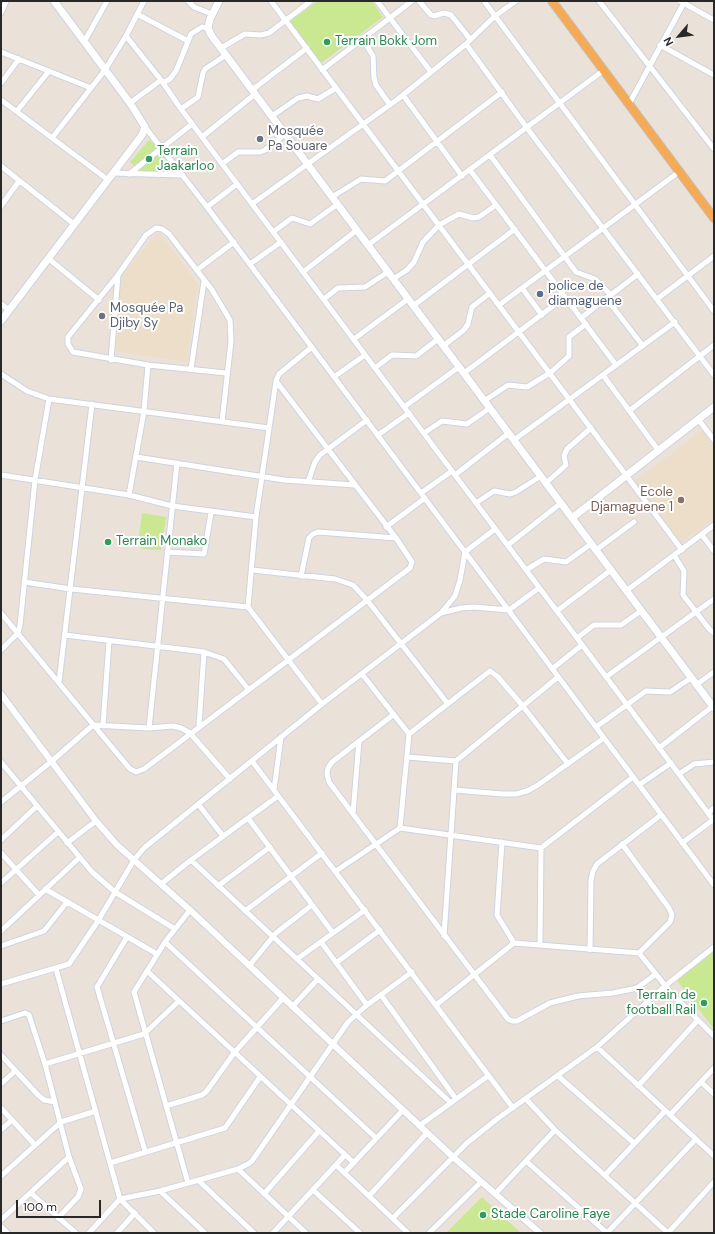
<!DOCTYPE html>
<meta charset="utf-8">
<style>
body{margin:0}
#map{position:relative;width:715px;height:1234px;overflow:hidden;background:#eae2d9;font-family:"DM Sans",sans-serif}
canvas{display:block}
.frame{position:absolute;inset:0;border:2px solid #282828;pointer-events:none}
.north{position:absolute;left:659px;top:16px;width:40px;height:40px;-webkit-text-stroke:3px #fff;paint-order:stroke;rotate:242deg;font-size:11px;font-weight:700;line-height:16px;text-align:center;color:#282828}
.north::after{content:'';display:block;margin:auto;width:14px;height:18px;background:#282828;clip-path:polygon(50% 0,100% 100%,50% 72%,0 100%)}
.scale{position:absolute;left:16px;top:1200px;width:85px;height:18px;box-sizing:border-box;border:2px solid #282828;border-top:0;padding-left:5px;font-size:12px;line-height:14px;white-space:nowrap;color:#282828;-webkit-text-stroke:3px #fff;paint-order:stroke}
</style>
<div id="map">
<canvas width="715" height="1234"></canvas>
<div class="frame"></div>
<div class="north">N</div>
<div class="scale">100 m</div>
</div>
<script>
const g = document.querySelector('canvas').getContext('2d');
g.lineJoin = 'round';
function fillPath(path, color) {
  g.fillStyle = color;
  g.fill(path, 'evenodd');
}
function poly(rows) {
  const path = new Path2D();
  for (const r of rows) {
    path.moveTo(r[0], r[1]);
    for (let i = 2; i < r.length; i += 2) path.lineTo(r[i], r[i + 1]);
  }
  return path;
}
function trace(path, color, width, dash) {
  g.strokeStyle = color;
  g.lineWidth = width;
  g.lineCap = dash ? 'butt' : 'round';
  g.setLineDash(dash || []);
  g.stroke(path);
}
function drawText(font, color, halo, rows, align = 'center') {
  g.font = font + ' "DM Sans",sans-serif';
  g.lineWidth = 4;
  g.setLineDash([]);
  g.textBaseline = 'middle';
  g.strokeStyle = halo;
  g.fillStyle = color;
  for (const [text, x, y, turn = 0] of rows) {
    g.save();
    g.translate(x, y);
    g.rotate((+turn || 0) * Math.PI / 180);
    g.textAlign = isNaN(turn) ? turn : align;
    if (halo) g.strokeText(text, 0, 0);
    g.fillText(text, 0, 0);
    g.restore();
  }
}
fillPath(poly([
 [159,232,198,284,187,362,115,351,121,276],
 [704,429,714,443,714,518,679,544,634,482]
]), '#ecdec8');
fillPath(poly([
 [318,1,372,1,383,17,321,63,290,21],
 [149,140,167,155,149,178,130,162],
 [142,513,166,517,161,550,142,549,138,544],
 [714,951,714,1027,713,1028,676,979],
 [482,1197,521,1233,446,1233]
]), '#c9e891');
const minor = poly([
 [188,1,194,7,212,14],
 [271,1,682,550],
 [377,1,431,72],
 [419,1,431,15,434,16,444,13,451,15,470,39],
 [484,1,714,311],
 [599,1,714,149],
 [680,1,714,20],
 [1,13,6,1],
 [137,14,188,41],
 [126,36,161,80,181,109,714,821],
 [362,38,373,56,374,78,376,85,390,105],
 [84,42,107,1],
 [466,44,527,128,714,375],
 [660,45,714,75],
 [221,48,245,34,261,35,269,33,311,1],
 [1,52,91,88],
 [322,70,412,1],
 [1,83,19,59],
 [163,83,170,79,176,71,191,34,202,27,208,28],
 [252,90,307,48],
 [403,95,462,176],
 [1,100,107,179],
 [130,103,161,80],
 [629,104,685,1],
 [181,109,198,97,203,73,205,69,226,55],
 [17,111,49,71],
 [272,116,298,98,307,96,318,99,336,88],
 [145,127,207,207,714,885],
 [202,137,255,94],
 [52,138,105,70,126,36,144,1],
 [490,155,576,272,595,279,611,295],
 [222,164,238,152,260,152,265,150,285,134],
 [1,166,74,224],
 [470,170,616,365],
 [113,173,183,175],
 [129,174,192,124],
 [332,197,361,179,385,181,502,92],
 [252,204,398,99,466,44,495,16,516,1],
 [1,206,19,181],
 [207,207,237,184],
 [273,232,292,218,310,224,338,204],
 [368,245,604,70],
 [49,259,99,300],
 [250,264,281,242],
 [197,270,234,242],
 [303,272,357,230],
 [118,275,68,337,68,344,73,352,148,365,226,373],
 [393,279,407,270,414,262,423,242,439,225,459,214,473,218,479,217,496,205],
 [522,288,542,315],
 [606,298,643,346],
 [324,299,338,288,365,287,388,272],
 [657,299,714,256],
 [1,304,9,310],
 [499,305,679,172],
 [413,306,515,229],
 [581,318,638,274],
 [354,339,408,299],
 [443,346,464,330,468,324,472,307,490,293],
 [312,347,279,374,276,381,256,517,248,607,322,704],
 [111,360,118,275,146,235,156,228,162,229,169,234,212,290,230,320,231,341,222,422],
 [375,368,392,355,416,356,438,339],
 [191,369,204,281],
 [464,373,565,297],
 [1,374,27,391,49,399,269,428],
 [603,375,658,450],
 [334,377,365,355],
 [484,401,508,385,527,387,550,373,569,356,569,337,586,324],
 [404,407,459,367],
 [629,411,714,345],
 [698,419,714,440],
 [424,433,442,421,467,424,490,408],
 [378,435,409,413],
 [514,440,675,322],
 [136,457,284,480,354,485],
 [1,475,129,495,172,506,256,517],
 [455,475,509,433],
 [308,482,315,462,320,455,367,420],
 [546,483,566,465,564,456,567,449,591,428],
 [421,493,452,471],
 [129,495,144,411,148,365],
 [476,503,494,491,510,494,516,492,541,476],
 [386,527,425,498],
 [702,535,714,551],
 [508,545,561,503],
 [596,550,634,522],
 [167,552,204,554,211,513],
 [674,555,684,571,683,595,710,630,714,633],
 [252,570,335,579,353,585,367,600,448,704],
 [526,570,544,559,566,562,591,544],
 [301,576,309,538,313,534,318,532,396,538],
 [24,582,71,589,248,607],
 [626,591,714,525],
 [557,611,611,570],
 [1,613,130,769,136,772,144,769,410,568,412,562,396,538,276,381],
 [441,613,461,608,474,607,509,610,539,588],
 [65,635,204,652,224,659,249,690],
 [577,638,594,625,621,625,641,611],
 [1,650,18,633,20,625,35,480,49,399],
 [552,669,582,645],
 [362,674,409,734,400,828],
 [606,677,714,599],
 [59,682,92,404],
 [696,685,714,672],
 [103,726,109,641],
 [199,726,204,652],
 [596,727,646,691,670,692,691,678],
 [149,728,177,463],
 [409,734,490,671,498,677,522,705,568,764],
 [359,741,353,814,508,1019,512,1021,517,1021,550,1003,578,996,613,993,637,988,656,974],
 [659,748,713,706],
 [407,757,456,761],
 [252,761,513,1108],
 [1,762,92,872,115,892,175,929],
 [679,774,694,764,714,762],
 [639,785,671,763],
 [274,790,281,737],
 [455,790,502,794,516,794,527,791,538,785,604,738],
 [1,802,52,761,93,725,149,728,173,726,181,728,190,733,230,779],
 [198,804,223,836],
 [708,813,714,808],
 [353,814,329,782,327,774,328,768,332,762,393,715],
 [248,818,333,933],
 [1,840,37,806],
 [502,842,497,915,514,943],
 [67,843,96,821],
 [682,843,713,820],
 [622,844,669,908,672,915,670,922,639,953,672,994,714,1036],
 [1,853,39,895],
 [191,860,451,1103],
 [336,871,400,828,541,848],
 [1,883,58,832],
 [161,884,191,860,278,796],
 [218,886,270,847],
 [45,889,157,954],
 [245,911,322,853],
 [1,931,79,858],
 [444,936,456,761,558,677],
 [127,937,97,987,145,1151],
 [165,942,376,1138],
 [321,942,367,1005],
 [540,945,541,848,633,777],
 [1,946,44,931,67,902],
 [590,950,591,880,593,871,597,864,661,815],
 [297,959,365,910],
 [336,963,380,930],
 [249,966,276,933,312,905],
 [56,969,120,1199,154,1233],
 [147,971,354,1163],
 [1,984,69,964,98,921,134,860,144,848,322,704,441,613,455,596,460,580,465,552,495,529],
 [381,995,456,1099],
 [436,1005,514,943,639,953],
 [292,1007,318,979],
 [1,1021,25,1013,29,1015,45,1064,69,1157,81,1189,78,1197,58,1218],
 [597,1047,714,1156],
 [1,1055,38,1095,44,1100,55,1102],
 [45,1064,144,1034,179,1001],
 [558,1076,634,1143],
 [701,1082,714,1094],
 [1,1084,15,1071],
 [638,1086,698,1020],
 [526,1099,555,1130,668,1233],
 [166,1106,202,1095,206,1092,234,1053,283,998],
 [1,1108,35,1145],
 [670,1115,714,1068],
 [419,1126,488,1076],
 [1,1130,12,1120],
 [526,1161,607,1233],
 [110,1163,225,1128,260,1077],
 [336,1165,408,1233],
 [238,1169,306,1233],
 [344,1173,403,1110],
 [605,1175,665,1111],
 [1,1176,61,1122,96,1111],
 [198,1180,254,1233],
 [188,1183,134,992,165,942,190,910],
 [313,1190,360,1233],
 [160,1191,205,1233],
 [31,1193,76,1233],
 [264,1194,319,1131],
 [495,1194,555,1130],
 [369,1196,427,1133],
 [393,1218,467,1143,497,1119,597,1047,665,986,714,947],
 [1,1220,69,1157],
 [89,1233,120,1199,160,1191,238,1169,248,1164,252,1161,348,1022,367,1005,412,972],
 [117,1233,135,1213],
 [273,1233,345,1155],
 [429,1233,481,1182],
 [607,1233,696,1139],
 [668,1233,714,1182]
]);
const tertiary = poly([
 [1,694,96,821,117,845,190,910,452,1156,540,1233]
]);
const secondary = poly([
 [219,1,210,19,208,28,211,35,714,708],
 [1,321,142,135,145,127,130,103,54,1],
 [572,518,714,407],
 [1,1228,6,1233]
]);
const trunk = poly([
 [552,1,714,218]
]);
trace(minor, '#ced3e1', 7);
trace(tertiary, '#ced3e1', 8);
trace(secondary, '#ced3e1', 9);
trace(trunk, '#c3c3c3', 10);
trace(minor, '#fff', 5);
trace(tertiary, '#fff', 6);
trace(secondary, '#fff', 7);
trace(trunk, '#f5aa56', 8);
for (const [x, y, r, color] of [
 [327,42,4,"#2e9e5b"],
 [260,139,4,"#6b7280"],
 [149,159,4,"#2e9e5b"],
 [540,294,4,"#5c6f8a"],
 [102,316,4,"#6b7280"],
 [681,500,4,"#8d6e63"],
 [108,542,4,"#2e9e5b"],
 [704,1003,4,"#2e9e5b"],
 [483,1215,4,"#2e9e5b"]
]) {
  const dot = new Path2D();
  dot.arc(x, y, r, 0, 2 * Math.PI);
  g.fillStyle = color;
  g.fill(dot);
  trace(dot, '#fff', 1.5);
}
drawText('13px', '#27864d', '#fff', [
 ["Terrain Bokk Jom",335,42],
 ["Terrain",157,152],
 ["Jaakarloo",157,167],
 ["Terrain Monako",116,542],
 ["Terrain de",696,996,"right"],
 ["football Rail",696,1011,"right"],
 ["Stade Caroline Faye",491,1215]
], 'left');
drawText('13px', '#5b616d', '#fff', [
 ["Mosquée",268,132],
 ["Pa Souare",268,147],
 ["Mosquée Pa",110,309],
 ["Djiby Sy",110,324]
], 'left');
drawText('13px', '#4e5e75', '#fff', [
 ["police de",548,287],
 ["diamaguene",548,302]
], 'left');
drawText('13px', '#785e54', '#fff', [
 ["Ecole",673,493],
 ["Djamaguene 1",673,508]
], 'right');
</script>
